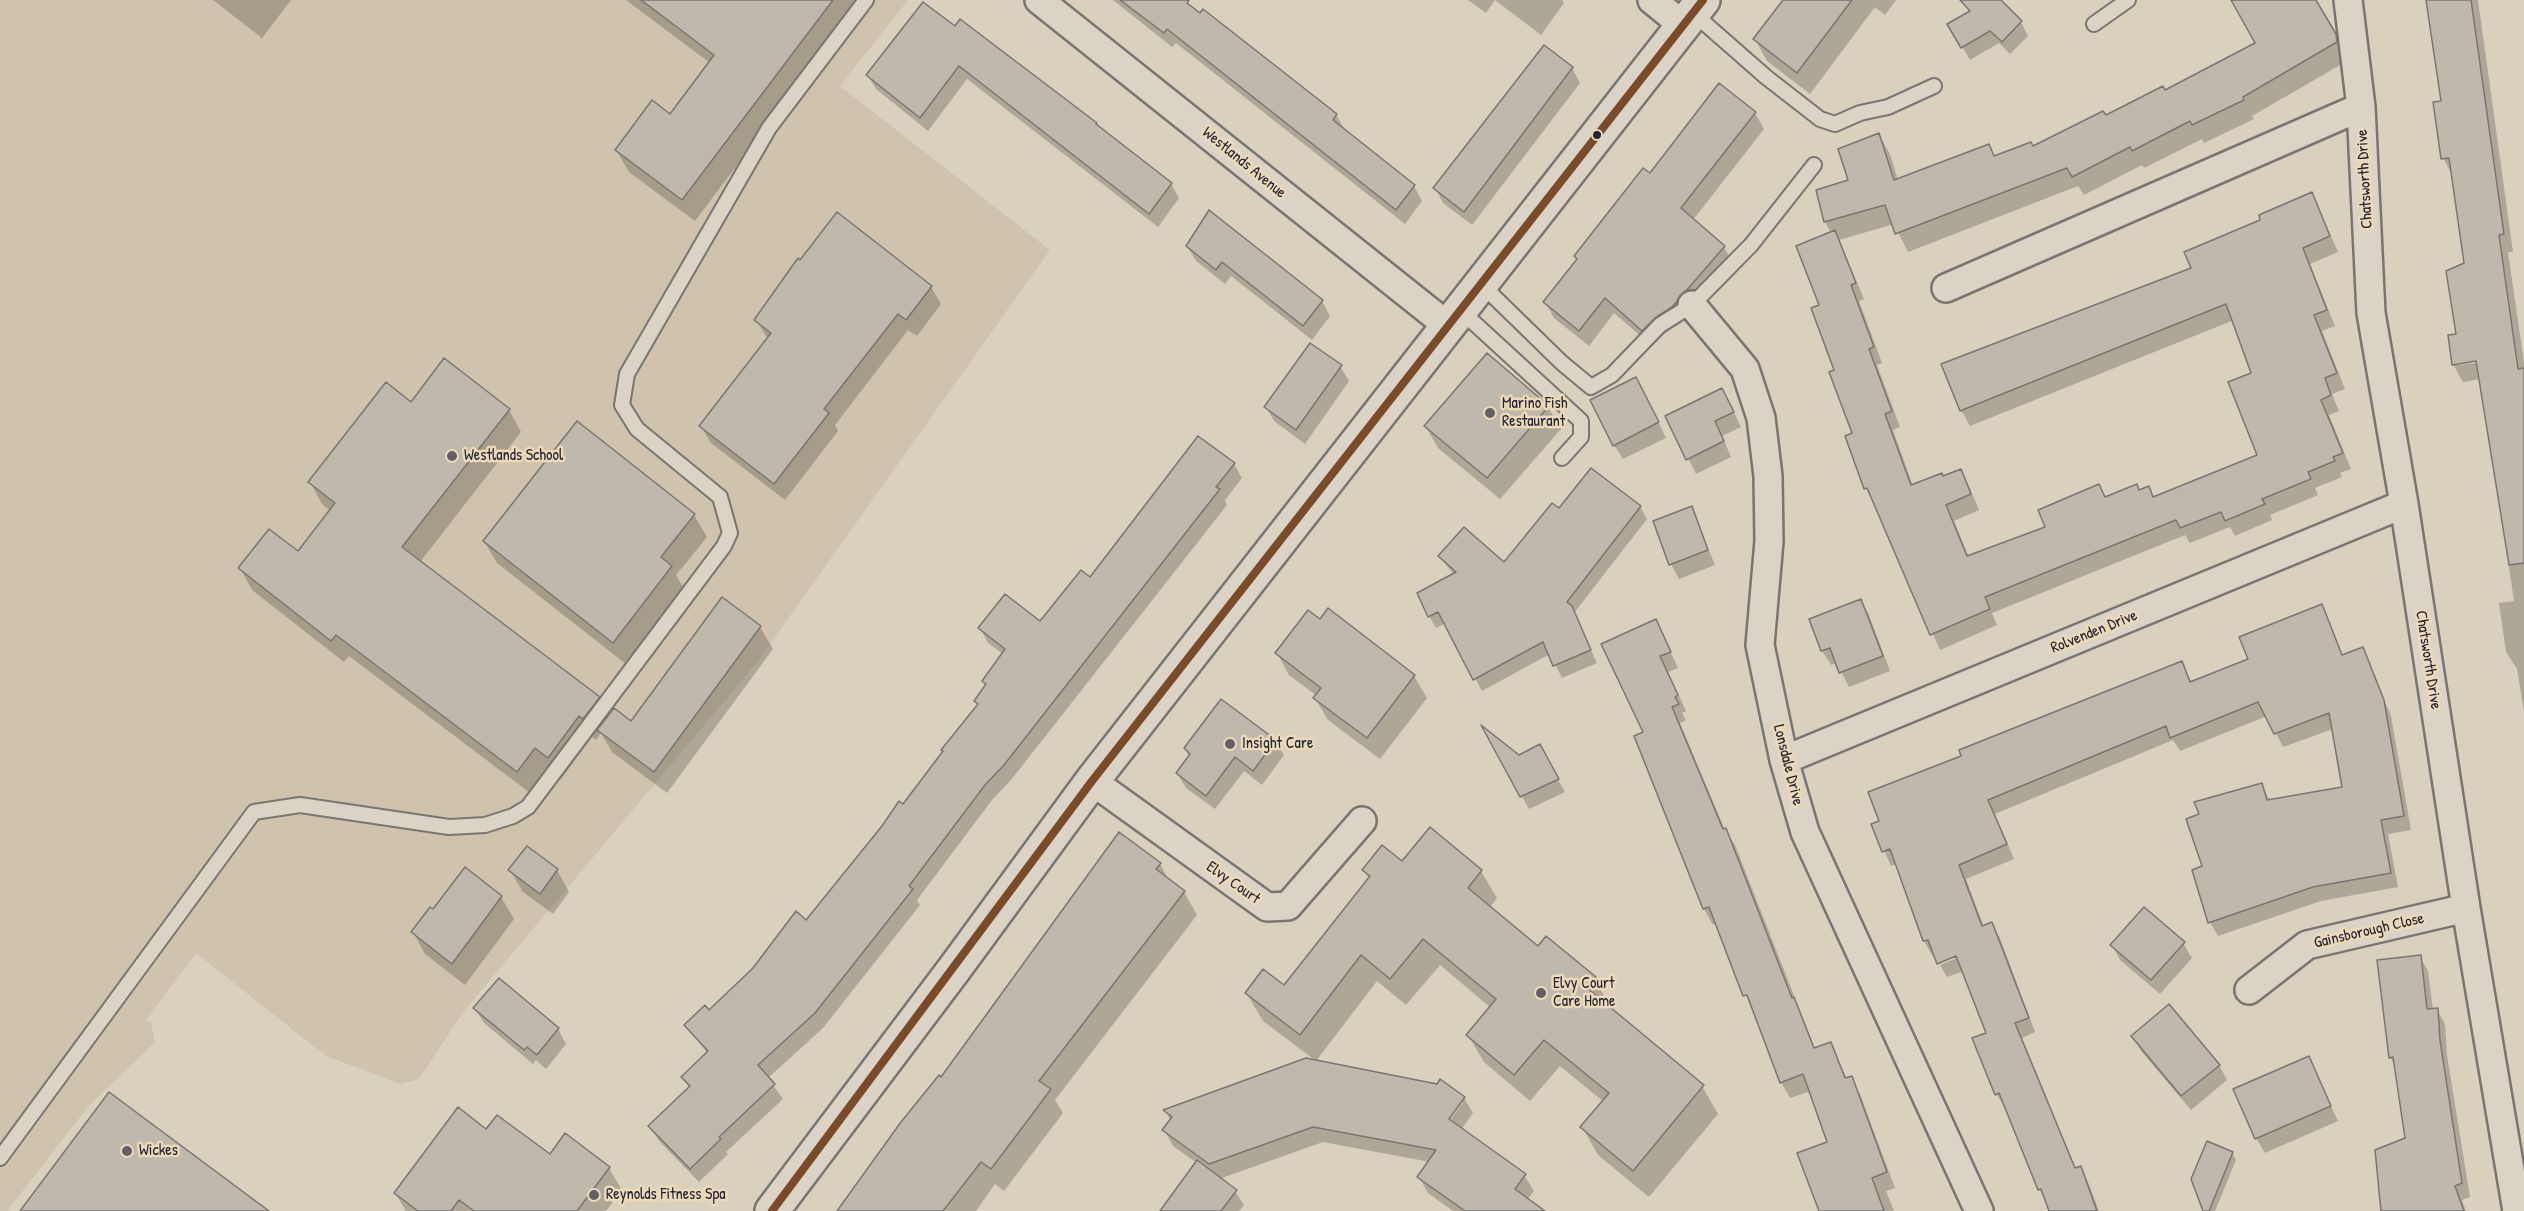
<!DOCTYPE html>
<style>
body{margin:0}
canvas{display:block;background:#d9d0bd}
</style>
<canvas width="2524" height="1211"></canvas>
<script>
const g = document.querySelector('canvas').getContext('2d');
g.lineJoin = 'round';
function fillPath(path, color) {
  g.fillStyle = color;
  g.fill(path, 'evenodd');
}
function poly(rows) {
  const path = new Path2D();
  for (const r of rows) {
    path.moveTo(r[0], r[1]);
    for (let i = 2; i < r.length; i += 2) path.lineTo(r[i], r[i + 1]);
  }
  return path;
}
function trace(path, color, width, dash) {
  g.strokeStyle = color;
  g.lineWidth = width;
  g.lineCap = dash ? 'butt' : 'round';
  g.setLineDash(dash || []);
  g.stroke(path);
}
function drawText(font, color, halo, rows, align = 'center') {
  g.font = font + ' "Patrick Hand",sans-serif';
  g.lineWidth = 5;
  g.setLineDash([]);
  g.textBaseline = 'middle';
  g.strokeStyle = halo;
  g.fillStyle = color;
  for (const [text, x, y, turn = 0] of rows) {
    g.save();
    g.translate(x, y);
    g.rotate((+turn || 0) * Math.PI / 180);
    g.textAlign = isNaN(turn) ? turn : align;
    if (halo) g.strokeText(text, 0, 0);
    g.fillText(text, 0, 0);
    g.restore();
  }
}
fillPath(poly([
 [0,0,908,0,840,86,1050,250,758,661,464,1011,419,1079,401,1084,326,1056,196,953,146,1020,151,1022,155,1042,88,1107,7,1211,0,1211]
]), '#d0c3ad');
fillPath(poly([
 [213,0,291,0,262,38],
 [626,0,861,0,695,221,629,172,616,150,670,116,710,63],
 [1113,0,1181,0,1336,115,1345,130,1414,186,1422,201,1405,224,1176,43,1172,47],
 [1468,0,1495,0,1486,13],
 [1495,0,1562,0,1564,3,1541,35],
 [1785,0,1896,0,1885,15,1875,7,1810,94,1767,61,1755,39],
 [1969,0,1998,0,2021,22,2028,36,2010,54,1999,43,1970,60,1949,24,1970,12,1965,4],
 [2233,0,2314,0,2346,55,2347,61,2252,116,2254,119,2204,143,2202,139,2144,168,2142,165,2084,195,2078,186,1908,252,1894,224,1839,240,1864,299,1859,301,1882,363,1877,365,1900,427,1893,430,1913,486,1960,471,1969,486,1979,510,1954,521,1969,557,2047,528,2106,499,2148,487,2154,498,2259,456,2253,374,2234,320,1970,426,1961,410,2193,269,2262,220,2312,194,2338,252,2310,264,2335,326,2322,331,2345,389,2332,394,2339,411,2329,415,2351,469,2340,473,2342,477,2315,488,2318,495,2270,515,2272,520,2235,536,2230,527,2190,543,2185,535,1992,613,1997,625,1940,650,1875,504,1866,489,1847,436,1854,434,1821,306,1831,233,1825,222,1879,135,1890,154,1898,180,2033,148,2165,92,2257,44],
 [2427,0,2478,0,2513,252,2508,252,2524,362,2524,712,2517,669,2506,652,2499,603,2514,601,2481,379,2463,382,2453,364,2466,264,2453,176,2443,158,2442,102],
 [2484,359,2484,362,2458,365,2458,362],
 [955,28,1096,124,1099,129,1171,184,1179,198,1158,227,967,79,928,131,876,89,868,75],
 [1572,68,1580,83,1472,225,1443,203,1435,188],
 [1755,113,1764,129,1693,220,1724,247,1733,263,1681,323,1664,334,1652,346,1614,313,1589,346,1554,318,1545,302,1578,261,1575,257,1650,175],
 [1187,246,1322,301,1330,316,1312,340,1231,276,1225,284,1196,261],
 [931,287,941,304,917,336,908,330,835,425,838,431,785,500,711,443,701,426,768,339,756,320],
 [1487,355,1548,407,1561,429,1500,499,1438,448,1426,427],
 [1340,366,1349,381,1305,444,1274,421,1266,407],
 [1644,393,1666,438,1623,459,1614,445],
 [411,404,509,410,521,432,420,562,598,698,609,716,631,723,760,627,773,649,667,793,612,752,601,733,596,740,592,737,561,779,548,769,530,793,349,656,344,662,252,590,240,568,298,554,331,511,322,504,310,482],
 [1730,404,1741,427,1722,436,1731,457,1696,474,1667,416],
 [577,423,694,515,707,537,676,575,684,589,626,664,497,563,484,541],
 [1234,464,1242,478,1225,500,1227,505,1011,780,992,800,917,900,920,905,823,1028,768,1078,783,1099,726,1152,728,1154,699,1182,659,1141,650,1126,689,1088,683,1077,708,1054,686,1025,708,1012,807,922,903,806,979,706,975,701,986,686,983,681,1003,654,988,643,980,628,1040,623,1090,580],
 [1640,507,1647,519,1574,613,1597,663,1562,678,1550,654,1482,691,1446,623,1436,628,1429,616,1454,575,1440,557,1504,564,1560,511],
 [1691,508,1715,565,1679,579,1671,564],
 [1861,601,1869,615,1890,671,1849,687,1837,663,1831,665,1822,651,1811,620],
 [2321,606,2343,656,2362,648,2391,716,2411,830,2388,834,2398,887,2321,901,2218,936,2210,922,2204,867,2261,784,2270,801,2344,788,2333,729,2283,747,2267,716,2180,751,2173,740,1995,814,2014,859,1966,879,1984,927,1992,924,2000,938,2035,1032,2022,1038,2076,1169,2080,1168,2088,1182,2099,1211,2051,1211,2039,1189,2006,1108,1996,1094,1988,1034,1964,971,1947,977,1940,965,1964,955,1932,955,1924,941,1897,864,1891,866,1873,825,1881,822,1963,757,2181,662,2192,683,2250,660],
 [1656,621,1678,668,1668,672,1686,711,1682,713,1686,720,1680,723,1725,830,1735,845,1815,1049,1831,1044,1847,1079,1851,1078,1860,1094,1895,1188,1886,1191,1894,1211,1821,1211,1829,1143,1811,1091,1790,1098,1781,1082,1717,923,1713,925,1704,909,1636,737,1645,733],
 [1277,653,1414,676,1427,698,1380,759,1328,720,1315,698,1317,696,1289,675],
 [1485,731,1519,757,1539,746,1565,792,1529,809],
 [1275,741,1284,755,1262,785,1244,771,1215,809,1186,788,1177,773,1190,757,1185,749],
 [1402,863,1481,871,1497,898,1490,907,1538,948,1594,978,1610,1006,1608,1008,1702,1086,1718,1114,1649,1197,1598,1155,1582,1127,1604,1102,1560,1066,1530,1101,1484,1062,1468,1035,1491,1008,1440,965,1406,1005,1377,981,1316,1061,1263,1021,1247,994,1285,987,1369,879,1364,870],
 [1160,864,1170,882,1184,892,1197,915,1055,1100,1063,1113,1004,1191,995,1184,976,1211,839,1211,941,1079],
 [510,870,557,870,569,892,553,914,523,892],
 [501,897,514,919,465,985,425,954,413,932,433,911],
 [2183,943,2192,958,2160,994,2120,960,2112,945],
 [2420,957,2428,971,2433,1010,2437,1010,2445,1024,2447,1055,2470,1197,2462,1200,2466,1211,2382,1211,2407,1139,2396,1068,2390,1057],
 [475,1009,558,1029,566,1044,546,1069,536,1060,533,1064,484,1023],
 [2133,1036,2219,1065,2227,1080,2191,1110,2141,1051],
 [2308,1058,2338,1121,2265,1153,2256,1138],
 [1464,1098,1473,1113,1461,1130,1524,1175,1534,1191,1527,1200,1543,1211,1453,1211,1428,1193,1419,1177,1430,1162,1323,1142,1219,1179,1235,1191,1244,1205,1239,1211,1162,1211,1197,1163,1173,1146,1164,1130,1171,1121,1165,1111],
 [1459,1102,1463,1102,1446,1126,1443,1125],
 [487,1131,550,1156,609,1168,622,1190,606,1211,406,1211,395,1193],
 [2232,1153,2236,1160,2215,1211,2205,1211]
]), '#0003');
const building = poly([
 [641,0,833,0,682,200,615,150,652,100,670,114,714,55,641,0],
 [1120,0,1189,0,1187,3,1200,13,1203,9,1337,114,1333,120,1415,185,1396,210,1167,29,1164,33,1120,0],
 [1783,0,1852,0,1797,73,1753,39,1783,0],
 [1960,0,2001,0,2022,21,2002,42,1990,31,1961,48,1947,24,1970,11,1960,0],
 [2231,0,2316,0,2336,34,2337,42,2243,97,2244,100,2192,125,2190,121,2132,151,2130,147,2072,177,2067,168,1895,234,1885,205,1824,222,1816,190,1848,180,1838,149,1879,133,1894,180,1989,144,1994,156,2031,142,2033,146,2103,111,2106,115,2163,86,2165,90,2255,43,2231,0],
 [2426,0,2471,0,2504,234,2499,235,2518,369,2524,368,2524,563,2509,565,2476,361,2452,365,2448,335,2456,334,2446,271,2464,263,2449,158,2441,159,2433,102,2441,101,2426,0],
 [923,2,955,26,960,19,1097,123,1096,124,1172,183,1149,214,959,66,920,118,866,75,923,2],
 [1544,45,1573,67,1464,212,1433,188,1544,45],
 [1719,83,1756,112,1681,208,1725,246,1672,307,1655,318,1642,331,1605,298,1579,331,1543,302,1577,259,1574,256,1643,168,1650,173,1719,83],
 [2312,192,2330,236,2303,248,2327,310,2314,315,2337,373,2325,378,2331,395,2321,400,2343,453,2333,457,2335,461,2308,472,2311,479,2262,499,2265,504,2225,521,2221,512,2180,528,2176,520,1985,597,1990,609,1930,635,1867,488,1864,489,1845,436,1852,433,1829,372,1834,370,1811,308,1819,305,1796,246,1835,230,1856,283,1851,285,1874,347,1869,349,1892,411,1885,414,1911,485,1942,473,1943,476,1961,469,1971,494,1946,505,1967,556,2045,527,2038,510,2099,484,2105,497,2137,484,2139,490,2149,486,2153,497,2257,455,2228,382,2251,373,2226,304,1960,411,1941,364,2191,268,2184,252,2260,220,2259,215,2312,192],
 [1209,210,1323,300,1303,326,1222,262,1216,270,1186,246,1209,210],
 [837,212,932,286,906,320,898,314,824,409,829,413,774,484,699,426,771,333,754,320,798,258,800,260,837,212],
 [1310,343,1342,365,1296,430,1264,407,1310,343],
 [1487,353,1549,406,1487,478,1424,426,1487,353],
 [444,358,510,409,402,547,600,697,583,719,579,716,548,758,535,748,517,772,336,635,331,641,238,568,269,529,298,551,335,503,308,482,386,382,411,402,444,358],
 [1636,377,1659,422,1613,446,1590,400,1636,377],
 [1722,388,1734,412,1715,421,1724,441,1686,460,1665,416,1722,388],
 [577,421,695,514,661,557,672,566,613,643,483,541,577,421],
 [1198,436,1235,463,1216,487,1220,489,1004,765,985,785,909,886,913,889,815,1013,758,1065,775,1084,719,1137,721,1139,690,1169,648,1126,690,1086,681,1077,708,1051,684,1025,705,1005,709,1010,753,968,796,911,806,920,882,826,899,801,903,804,943,751,941,750,978,704,974,701,986,684,982,681,1005,649,978,628,1005,594,1040,621,1081,570,1090,577,1198,436],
 [1591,468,1641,506,1567,602,1572,606,1591,650,1553,666,1543,642,1473,680,1438,612,1428,617,1417,593,1456,572,1438,556,1464,527,1504,562,1552,503,1559,508,1591,468],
 [1692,506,1708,550,1669,565,1653,521,1692,506],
 [722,597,761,626,654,772,597,730,614,708,631,721,722,597],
 [1861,599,1883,656,1839,673,1830,648,1821,651,1809,619,1861,599],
 [2322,604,2342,655,2363,647,2384,700,2404,816,2381,820,2391,873,2313,887,2208,923,2192,870,2202,866,2186,819,2199,814,2194,802,2262,783,2267,800,2342,787,2329,713,2274,734,2258,702,2170,738,2166,726,1988,800,2007,844,1959,865,1982,926,1992,922,2029,1018,2015,1023,2075,1168,2081,1166,2097,1211,2049,1211,2041,1189,2038,1190,1999,1093,1995,1095,1972,1038,1986,1033,1956,956,1937,964,1928,940,1923,941,1890,849,1882,852,1871,824,1879,821,1868,792,1961,756,1959,750,2182,661,2190,682,2248,659,2239,637,2322,604],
 [1328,608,1415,675,1367,738,1313,698,1321,688,1275,653,1308,610,1320,619,1328,608],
 [1656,619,1671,652,1660,656,1678,695,1675,697,1679,704,1672,707,1723,829,1726,828,1792,998,1794,997,1814,1048,1831,1042,1845,1078,1852,1076,1887,1172,1872,1178,1884,1211,1819,1211,1797,1153,1827,1142,1803,1074,1780,1083,1747,995,1743,996,1709,907,1703,909,1634,736,1643,732,1601,644,1656,619],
 [1221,699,1276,740,1253,771,1235,757,1206,796,1176,773,1190,754,1184,748,1221,699],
 [1481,725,1519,755,1540,744,1559,779,1520,797,1481,725],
 [1430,827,1482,870,1468,888,1538,946,1546,936,1596,977,1587,988,1704,1085,1633,1171,1580,1127,1609,1093,1544,1040,1514,1075,1466,1035,1496,999,1423,939,1390,979,1361,955,1300,1035,1245,993,1263,969,1284,985,1370,876,1362,870,1382,845,1402,861,1430,827],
 [1119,832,1161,863,1156,869,1185,891,1039,1081,1051,1089,1028,1120,991,1169,981,1162,943,1211,837,1211,901,1122,939,1075,941,1077,1119,832],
 [527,846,558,869,540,894,508,870,527,846],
 [465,867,502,896,452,964,411,932,430,907,433,909,465,867],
 [2144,907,2185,942,2151,980,2110,945,2144,907],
 [2421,955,2427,1009,2438,1008,2440,1040,2462,1183,2455,1186,2464,1211,2381,1211,2375,1150,2405,1138,2393,1057,2389,1058,2377,960,2421,955],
 [499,978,559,1028,537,1055,527,1047,524,1050,473,1008,499,978],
 [2169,1004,2220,1065,2181,1096,2131,1036,2169,1004],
 [2309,1056,2331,1106,2255,1139,2233,1089,2309,1056],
 [1306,1058,1437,1084,1440,1079,1465,1097,1449,1119,1526,1174,1515,1189,1545,1211,1465,1211,1417,1177,1436,1150,1313,1127,1209,1164,1162,1130,1172,1117,1163,1110,1306,1058],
 [109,1092,269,1211,20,1211,109,1092],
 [458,1107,486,1129,497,1115,550,1154,565,1133,610,1167,577,1211,474,1211,459,1200,451,1211,418,1211,394,1193,458,1107],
 [2207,1141,2233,1152,2209,1211,2203,1211,2191,1179,2207,1141],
 [1197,1160,1237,1190,1221,1211,1160,1211,1197,1160]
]);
fillPath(building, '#bfb8ac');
trace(building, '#797571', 1.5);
const service = poly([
 [1693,13,1766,77,1820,119,1835,124,1860,113,1888,107,1934,86],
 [2094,24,2128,0],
 [1481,284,1562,363,1591,387,1612,375,1660,325,1692,305,1751,245,1814,165],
 [1460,310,1581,421,1581,437,1562,458],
 [0,1158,254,812,300,805,449,827,485,825,513,816,528,807,724,546,730,533,720,497,637,429,622,405,627,374,769,128,866,0]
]);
const minor = poly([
 [1039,0,1448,326],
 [1652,0,1684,26],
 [2348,0,2361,107,2371,313,2404,504,2466,908,2517,1211],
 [1946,288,2361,107],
 [1692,305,1745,369,1761,418,1768,476,1769,541,1760,645,1784,760,1805,832,1979,1211],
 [1784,760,2404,504],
 [1092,781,1267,907,1288,906,1362,821],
 [2249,990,2307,945,2466,908]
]);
const primary = poly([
 [772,1211,955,968,1092,781,1703,0]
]);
trace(service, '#797571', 18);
trace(minor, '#797571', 32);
trace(primary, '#797571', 38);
trace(service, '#dbd3c6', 14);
trace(minor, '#dbd3c6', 27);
trace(primary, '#dbd3c6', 33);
trace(poly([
 [772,1211,1092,781,1703,0]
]), '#7a4b2a', 8);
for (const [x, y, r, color] of [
 [1597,135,5,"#22223b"],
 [1490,413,6,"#625f68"],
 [452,456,6,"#625f68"],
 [1230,744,6,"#625f68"],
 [1541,993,6,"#625f68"],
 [127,1151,6,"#625f68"],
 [594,1195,6,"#625f68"]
]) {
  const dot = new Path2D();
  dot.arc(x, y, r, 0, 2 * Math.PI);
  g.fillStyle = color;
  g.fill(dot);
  trace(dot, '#ecdab7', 2);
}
drawText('16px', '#22223b', '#ecdab7', [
 ["Westlands Avenue",1244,163,39],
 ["Chatsworth Drive",2365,179,-93],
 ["Rolvenden Drive",2094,632,-22],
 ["Chatsworth Drive",2428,660,81],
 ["Lonsdale Drive",1788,765,76],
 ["Elvy Court",1233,883,35],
 ["Gainsborough Close",2369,931,-13]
]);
drawText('16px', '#22223b', '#ecdab7', [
 ["Marino Fish",1502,404],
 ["Restaurant",1502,422],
 ["Westlands School",464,456],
 ["Insight Care",1242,744],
 ["Elvy Court",1553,984],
 ["Care Home",1553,1002],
 ["Wickes",139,1151],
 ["Reynolds Fitness Spa",606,1195]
], 'left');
</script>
